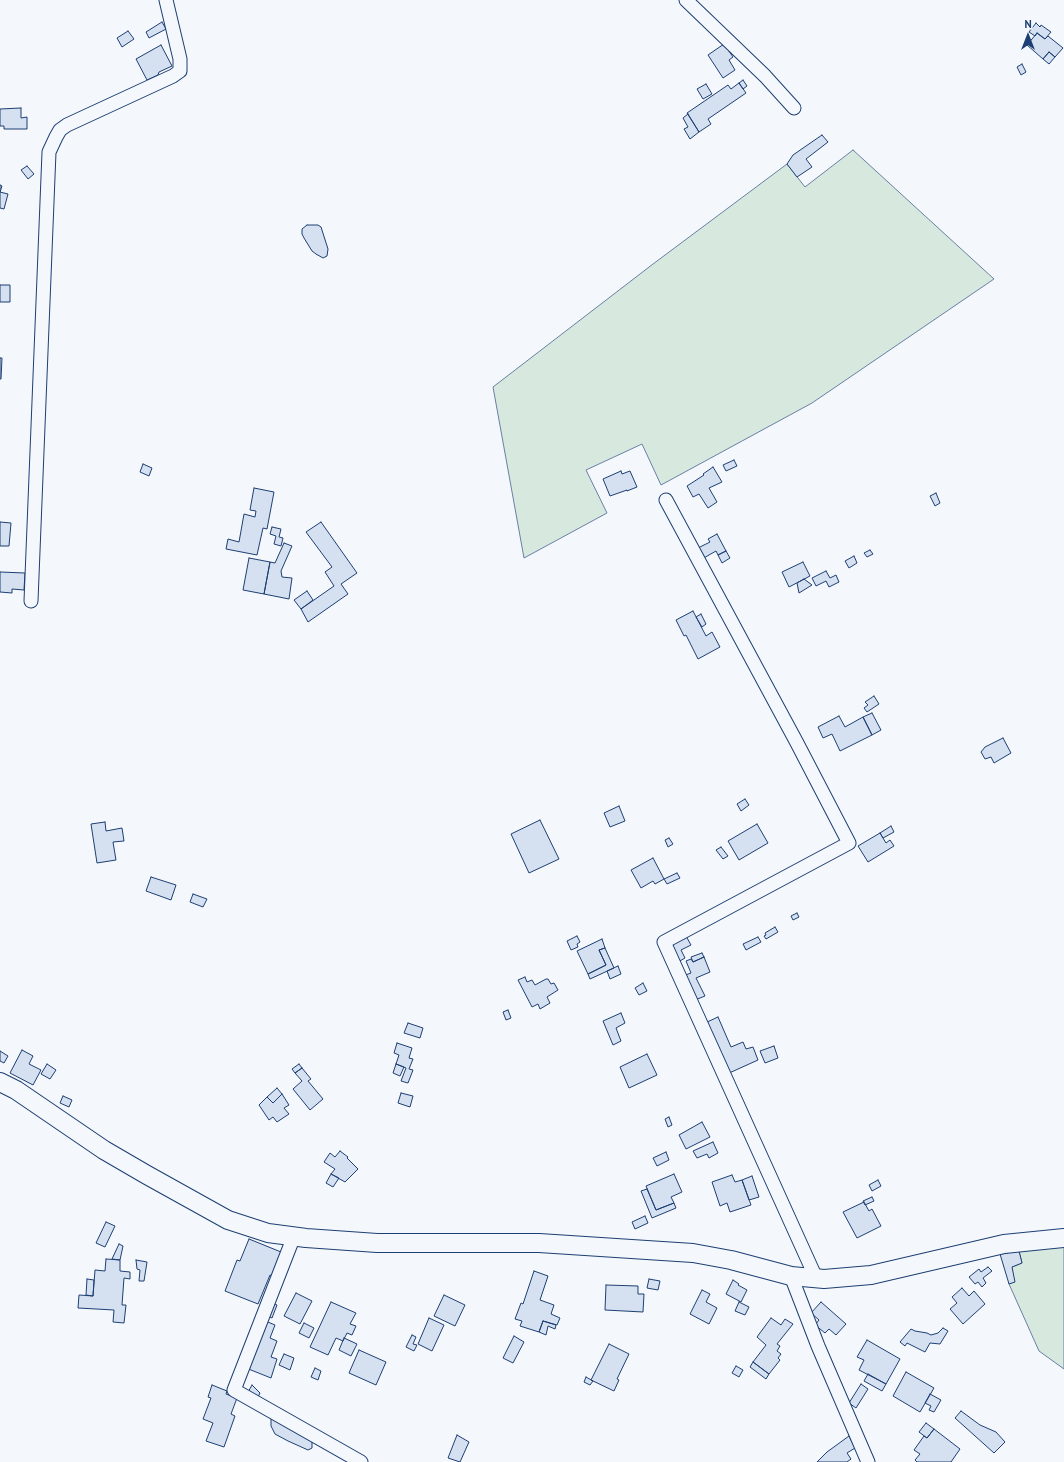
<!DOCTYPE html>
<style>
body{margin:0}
#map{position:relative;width:1064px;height:1462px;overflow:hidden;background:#f4f7fb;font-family:"PT Sans",sans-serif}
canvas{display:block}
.north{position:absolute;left:1008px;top:16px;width:40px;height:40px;-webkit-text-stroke:3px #f4f7fb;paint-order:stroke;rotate:0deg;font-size:11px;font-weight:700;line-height:16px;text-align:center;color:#1d3f73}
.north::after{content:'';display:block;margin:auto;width:14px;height:18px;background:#1d3f73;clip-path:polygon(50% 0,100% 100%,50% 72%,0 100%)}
</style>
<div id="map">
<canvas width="1064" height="1462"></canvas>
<div class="north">N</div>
</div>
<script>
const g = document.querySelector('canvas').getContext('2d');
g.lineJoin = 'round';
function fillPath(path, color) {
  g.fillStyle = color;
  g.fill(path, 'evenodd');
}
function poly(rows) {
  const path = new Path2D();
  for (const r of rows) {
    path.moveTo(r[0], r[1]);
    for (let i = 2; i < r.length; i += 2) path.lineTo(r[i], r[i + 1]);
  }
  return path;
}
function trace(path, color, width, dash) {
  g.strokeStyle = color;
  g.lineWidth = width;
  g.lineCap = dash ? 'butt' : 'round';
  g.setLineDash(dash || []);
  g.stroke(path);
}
const green = poly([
 [853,150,994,279,812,403,661,485,642,444,586,470,607,513,524,558,493,387,653,264,787,164,805,187,853,150],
 [1064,1246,1064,1369,1039,1351,1009,1284,1012,1267,1022,1263,1019,1251,1064,1246]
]);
fillPath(green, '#d7e8df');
trace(green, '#687fa3', 1);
const building = poly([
 [162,22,166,29,149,38,146,32,162,22],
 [1036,23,1040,27,1041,25,1051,32,1045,39,1037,33,1035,36,1029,32,1036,23],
 [128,31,134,39,122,47,117,38,128,31],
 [1037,33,1045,39,1048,36,1063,48,1055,57,1049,52,1043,59,1027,45,1037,33],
 [724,44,733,57,729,60,735,70,723,78,708,55,724,44],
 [161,45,172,66,159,72,158,75,147,80,136,59,161,45],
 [1049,52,1055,57,1049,64,1043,59,1049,52],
 [1022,64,1026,72,1021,75,1017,67,1022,64],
 [743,80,747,86,743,89,739,83,743,80],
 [739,83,746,93,708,119,711,124,699,132,687,113,728,85,731,89,739,83],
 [706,84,712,94,703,99,697,89,706,84],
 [21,108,21,118,27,117,27,129,4,129,4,126,0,126,0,109,21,108],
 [688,114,699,132,690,139,684,129,688,127,683,118,688,114],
 [822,135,828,142,806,159,812,167,797,177,787,164,793,155,822,135],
 [27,166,34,174,28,179,21,170,27,166],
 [0,185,2,186,0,192,8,194,4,209,0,208,0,185],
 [307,225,318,225,321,227,328,249,327,256,323,258,316,254,312,251,304,238,302,234,302,229,307,225],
 [0,285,10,285,10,302,0,302,0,285],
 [0,358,2,358,1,379,0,379,0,358],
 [734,460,737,466,726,471,723,465,734,460],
 [143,464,152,468,149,476,140,472,143,464],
 [713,467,722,482,709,488,717,502,708,508,699,494,693,497,687,486,704,475,703,474,713,467],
 [621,471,622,474,630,471,637,487,627,491,627,490,610,496,603,479,621,471],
 [254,488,274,492,267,529,263,528,257,555,226,549,228,539,239,542,244,514,255,517,256,511,250,510,254,488],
 [936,493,940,503,935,506,930,496,936,493],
 [0,522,11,523,9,546,0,546,0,522],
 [321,522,357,573,341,584,348,594,308,622,301,609,334,586,325,572,332,567,306,532,321,522],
 [272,527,281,529,279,537,283,538,281,546,274,544,276,536,270,534,272,527],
 [717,534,726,551,718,555,716,551,702,559,696,549,710,542,708,539,717,534],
 [284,543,292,546,281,571,282,577,292,578,289,599,264,594,270,562,275,563,284,543],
 [870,550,873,554,867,557,864,553,870,550],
 [726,551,730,558,722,563,718,555,726,551],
 [854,556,857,563,849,568,845,561,854,556],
 [249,558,270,562,264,594,243,590,249,558],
 [803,562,810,576,789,587,782,572,803,562],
 [826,571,830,578,836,575,839,582,829,587,826,581,816,586,812,578,826,571],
 [0,572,25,573,24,590,12,589,12,593,0,592,0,572],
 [804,579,812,585,799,593,797,583,804,579],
 [307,591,313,600,301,609,294,600,307,591],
 [693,611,706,636,712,632,720,647,698,659,686,635,684,636,676,620,693,611],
 [701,614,706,624,702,627,696,617,701,614],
 [874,696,879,704,867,712,864,708,868,705,865,702,874,696],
 [872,713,881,730,872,735,863,717,872,713],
 [839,716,845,727,863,717,872,735,840,751,832,734,823,738,818,727,839,716],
 [1003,738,1011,753,994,763,991,757,985,759,981,752,985,747,1003,738],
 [745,799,749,805,741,811,737,804,745,799],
 [619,806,625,821,610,827,604,813,619,806],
 [540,820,559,859,529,873,511,834,540,820],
 [105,822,106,831,122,828,124,841,113,842,116,860,97,863,91,824,105,822],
 [757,824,768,843,739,860,728,841,757,824],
 [891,826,894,832,883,838,880,833,891,826],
 [880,833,886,843,890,840,894,846,868,862,858,846,880,833],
 [669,838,673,844,668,847,665,840,669,838],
 [721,847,728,856,723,859,716,850,721,847],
 [653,858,664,879,655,884,653,881,641,888,631,870,653,858],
 [677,873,680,878,667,884,664,879,677,873],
 [151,877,176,885,171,900,146,891,151,877],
 [193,894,207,899,203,907,190,902,193,894],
 [797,913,799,917,793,920,791,916,797,913],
 [775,927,778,932,766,939,764,936,766,935,765,933,775,927],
 [577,936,580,942,577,944,578,947,571,950,567,941,577,936],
 [686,936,691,945,681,950,685,958,678,962,672,948,674,942,686,936],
 [758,937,761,942,746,950,743,944,758,937],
 [602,939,605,948,599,950,606,965,588,974,577,951,602,939],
 [605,948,614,968,590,979,588,974,606,965,599,950,605,948],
 [702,953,704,957,693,962,691,957,702,953],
 [704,957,710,972,696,978,705,996,695,1000,683,976,691,973,686,961,691,959,693,962,704,957],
 [618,966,621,974,610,979,607,971,618,966],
 [525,977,527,982,532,980,535,985,546,979,548,979,551,984,554,983,558,990,547,997,550,1003,540,1009,538,1004,532,1007,518,980,525,977],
 [643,983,647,991,639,995,635,988,643,983],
 [508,1010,511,1018,506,1020,503,1012,508,1010],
 [621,1013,625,1023,616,1028,621,1041,613,1045,603,1021,621,1013],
 [718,1017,731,1047,743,1042,746,1049,753,1047,758,1060,727,1074,705,1023,718,1017],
 [408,1023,423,1028,420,1038,404,1033,408,1023],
 [397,1043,412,1048,409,1058,413,1059,409,1069,413,1070,408,1083,401,1081,406,1068,396,1064,399,1055,394,1053,397,1043],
 [774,1046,778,1058,765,1063,760,1051,774,1046],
 [22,1050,33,1056,29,1064,41,1070,33,1085,10,1073,22,1050],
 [0,1051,8,1056,4,1063,0,1061,0,1051],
 [647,1054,657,1075,629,1088,620,1067,647,1054],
 [47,1064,56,1070,50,1079,41,1074,47,1064],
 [299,1064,302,1068,295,1073,292,1069,299,1064],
 [396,1064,404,1067,400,1076,393,1073,396,1064],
 [302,1068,311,1079,308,1081,323,1099,310,1110,293,1089,302,1081,295,1073,302,1068],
 [277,1088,282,1094,273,1103,267,1097,277,1088],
 [401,1093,413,1096,410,1107,398,1103,401,1093],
 [282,1094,289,1105,284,1108,289,1114,277,1122,273,1117,269,1120,259,1105,267,1097,273,1103,282,1094],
 [63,1096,72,1100,69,1107,60,1103,63,1096],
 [669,1117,672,1125,668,1127,665,1119,669,1117],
 [702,1122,710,1137,686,1149,679,1135,702,1122],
 [713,1142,718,1153,709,1158,707,1154,697,1158,693,1151,713,1142],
 [340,1151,348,1157,347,1158,358,1169,345,1182,331,1174,335,1169,324,1162,330,1153,335,1157,340,1151],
 [666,1152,669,1160,657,1166,653,1158,666,1152],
 [331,1174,339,1178,333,1187,326,1183,331,1174],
 [674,1174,682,1192,671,1197,674,1203,656,1210,646,1186,674,1174],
 [732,1175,735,1182,742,1180,751,1205,730,1212,727,1203,720,1206,712,1182,732,1175],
 [752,1176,759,1197,749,1200,742,1180,752,1176],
 [878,1180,881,1186,872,1191,869,1185,878,1180],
 [647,1189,656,1210,674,1203,676,1208,652,1218,641,1191,647,1189],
 [872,1197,874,1201,865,1205,863,1201,872,1197],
 [864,1202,869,1211,872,1209,881,1226,857,1238,843,1212,864,1202],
 [645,1216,648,1223,635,1229,632,1222,645,1216],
 [106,1222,115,1226,105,1247,96,1243,106,1222],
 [249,1239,281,1252,272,1276,270,1275,258,1304,225,1291,237,1260,240,1261,249,1239],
 [119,1244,123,1246,120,1260,112,1259,119,1244],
 [1019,1251,1022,1263,1012,1267,1015,1282,1009,1284,1000,1254,1019,1251],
 [106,1259,120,1260,120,1271,130,1272,130,1279,124,1278,122,1305,126,1305,124,1323,113,1322,114,1310,78,1308,79,1295,93,1296,95,1270,105,1271,106,1259],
 [136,1260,147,1262,144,1281,139,1281,140,1270,137,1269,136,1260],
 [988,1267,992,1271,983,1278,986,1283,982,1287,978,1282,975,1284,969,1277,979,1269,981,1272,988,1267],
 [534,1271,548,1276,540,1300,554,1305,551,1314,560,1318,557,1325,543,1321,539,1332,520,1326,522,1321,515,1319,521,1303,523,1304,534,1271],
 [87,1279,94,1280,93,1296,86,1295,87,1279],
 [649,1279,660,1281,658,1290,647,1288,649,1279],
 [733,1280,739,1284,738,1285,747,1290,741,1302,726,1294,733,1280],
 [606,1285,638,1286,638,1294,644,1294,643,1312,605,1310,606,1285],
 [962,1288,969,1296,974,1291,985,1304,963,1324,950,1309,957,1303,952,1297,962,1288],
 [702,1290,710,1294,706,1302,717,1308,709,1324,690,1314,702,1290],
 [296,1293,312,1301,300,1324,284,1316,296,1293],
 [444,1295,465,1305,455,1326,434,1316,444,1295],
 [270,1302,277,1305,272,1318,265,1315,270,1302],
 [331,1302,356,1313,350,1324,356,1326,352,1335,347,1333,343,1341,336,1338,328,1355,310,1347,331,1302],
 [739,1302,749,1307,745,1315,735,1311,739,1302],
 [821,1302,846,1324,836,1335,829,1329,825,1333,815,1325,819,1320,811,1313,821,1302],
 [429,1318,444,1325,432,1351,418,1344,429,1318],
 [771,1318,781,1325,785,1319,793,1324,777,1344,780,1346,777,1351,781,1354,778,1358,780,1360,769,1374,753,1362,766,1345,757,1337,771,1318],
 [263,1320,275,1325,270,1338,277,1341,271,1357,277,1359,271,1378,246,1368,263,1320],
 [543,1321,556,1325,555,1329,548,1326,546,1335,539,1332,543,1321],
 [304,1323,314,1328,309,1338,299,1333,304,1323],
 [943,1328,948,1331,940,1344,930,1343,925,1352,907,1343,905,1346,900,1342,911,1329,915,1331,927,1333,931,1335,938,1333,943,1328],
 [412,1335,416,1337,413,1344,417,1345,414,1351,406,1347,412,1335],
 [514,1336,524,1342,513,1363,503,1358,514,1336],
 [344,1338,357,1344,351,1356,339,1350,344,1338],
 [867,1340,900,1359,886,1384,859,1370,864,1360,857,1357,867,1340],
 [609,1344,629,1354,617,1379,619,1380,614,1391,591,1380,609,1344],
 [359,1350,386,1362,376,1385,349,1373,359,1350],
 [284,1354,294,1358,290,1370,279,1365,284,1354],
 [753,1362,769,1374,766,1379,750,1367,753,1362],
 [736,1366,743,1370,739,1377,732,1373,736,1366],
 [315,1368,321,1371,318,1380,311,1377,315,1368],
 [906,1372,934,1388,920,1412,893,1396,906,1372],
 [868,1374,886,1384,882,1391,864,1381,868,1374],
 [586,1377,593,1381,590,1385,584,1382,586,1377],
 [861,1384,868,1389,856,1408,849,1403,861,1384],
 [212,1385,227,1391,226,1394,237,1398,231,1414,235,1416,224,1447,206,1441,213,1423,203,1419,211,1398,208,1397,212,1385],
 [252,1385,260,1393,257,1399,247,1394,252,1385],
 [930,1394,941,1400,934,1412,929,1410,931,1406,925,1403,930,1394],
 [961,1411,980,1425,996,1432,1005,1442,994,1453,955,1418,961,1411],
 [271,1417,312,1440,312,1448,308,1450,288,1441,275,1434,271,1426,271,1417],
 [926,1423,934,1429,927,1438,919,1432,926,1423],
 [934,1429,960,1449,951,1462,917,1462,915,1460,920,1454,914,1450,924,1436,927,1438,934,1429],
 [457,1435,469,1442,460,1462,448,1458,457,1435],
 [849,1436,855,1448,847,1453,851,1459,847,1462,817,1462,827,1452,849,1436]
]);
fillPath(building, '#d5e0f0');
trace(building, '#1d3f73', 1);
const minor = poly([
 [686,0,765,76,794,108],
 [666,500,797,743,849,843,664,942,816,1278],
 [31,601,49,152,56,137,60,130,67,125,173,76,180,71,180,59,166,0],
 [294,1236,234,1390,361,1462],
 [791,1276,818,1346,868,1462]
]);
const secondary = poly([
 [0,1082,16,1090,104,1150,147,1175,228,1220,268,1233,306,1238,377,1243,539,1243,693,1253,731,1260,791,1276,824,1279,871,1275,1004,1244,1064,1238]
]);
trace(minor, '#1d3f73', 15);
trace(secondary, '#1d3f73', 20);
trace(minor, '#f4f7fb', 13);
trace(secondary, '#f4f7fb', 18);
</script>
